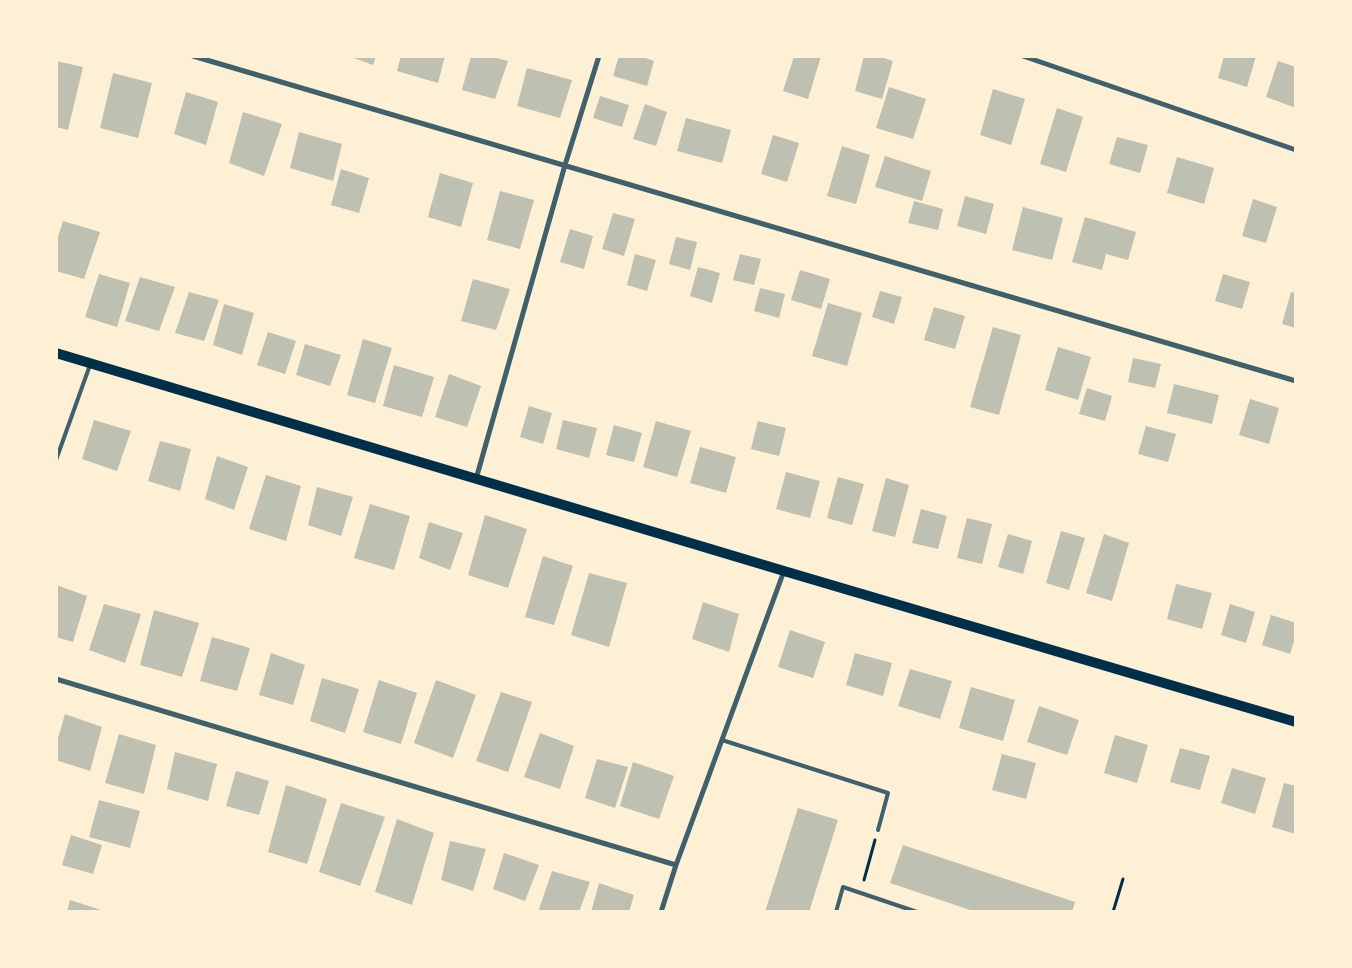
<!DOCTYPE html>
<style>
body{margin:0}
#map{position:relative;width:1352px;height:968px;overflow:hidden;background:#fdf0d5;font-family:Rubik,sans-serif}
canvas{display:block}
.frame{position:absolute;inset:0;border:58px solid #fdf0d5;pointer-events:none}
</style>
<div id="map">
<canvas width="1352" height="968"></canvas>
<div class="frame"></div>
</div>
<script>
const g = document.querySelector('canvas').getContext('2d');
g.lineJoin = 'round';
function fillPath(path, color) {
  g.fillStyle = color;
  g.fill(path, 'evenodd');
}
function poly(rows) {
  const path = new Path2D();
  for (const r of rows) {
    path.moveTo(r[0], r[1]);
    for (let i = 2; i < r.length; i += 2) path.lineTo(r[i], r[i + 1]);
  }
  return path;
}
function trace(path, color, width, dash) {
  g.strokeStyle = color;
  g.lineWidth = width;
  g.lineCap = dash ? 'butt' : 'round';
  g.setLineDash(dash || []);
  g.stroke(path);
}
fillPath(poly([
 [348,56,376,56,373,65],
 [401,56,445,56,438,83,397,71],
 [471,56,489,56,508,61,495,99,462,90],
 [619,56,640,56,654,61,647,86,613,76],
 [794,56,821,56,808,99,783,91],
 [864,56,878,56,893,61,882,99,855,91],
 [1224,56,1256,56,1247,87,1218,78],
 [56,61,83,67,68,130,56,127],
 [1278,61,1296,67,1296,108,1266,97],
 [527,68,572,80,560,118,517,106],
 [113,73,152,83,138,138,100,128],
 [889,87,926,99,913,139,876,128],
 [993,89,1025,99,1011,145,980,135],
 [186,92,218,102,206,145,174,134],
 [600,96,629,105,622,127,593,118],
 [645,104,667,112,656,146,633,139],
 [1057,108,1083,117,1066,172,1040,164],
 [243,112,282,124,264,176,229,163],
 [686,118,731,130,722,163,677,151],
 [299,132,342,144,333,181,290,168],
 [773,135,799,143,787,182,761,174],
 [1117,137,1148,145,1140,173,1109,164],
 [842,146,870,155,856,204,827,196],
 [885,156,931,171,922,201,875,187],
 [1177,157,1214,168,1204,204,1167,193],
 [341,169,369,178,359,213,331,205],
 [440,173,473,183,461,227,428,217],
 [500,191,534,200,520,249,487,240],
 [965,196,994,204,986,234,957,226],
 [1253,199,1277,207,1266,243,1242,236],
 [914,201,943,209,938,230,908,223],
 [1023,207,1063,218,1052,260,1012,250],
 [613,213,635,219,624,256,602,249],
 [1085,217,1136,232,1128,260,1106,254,1102,270,1072,262],
 [63,221,100,232,84,279,56,271,56,243],
 [570,229,593,236,584,269,560,262],
 [676,237,697,242,690,270,669,264],
 [635,254,656,260,647,291,627,285],
 [740,254,761,259,754,285,733,280],
 [698,267,720,273,712,303,690,296],
 [800,270,830,279,821,309,791,300],
 [99,274,130,283,117,327,85,317],
 [1223,274,1250,282,1242,309,1215,301],
 [140,277,175,287,159,331,125,321],
 [473,279,510,289,496,330,461,321],
 [760,288,785,294,779,318,754,311],
 [880,291,902,297,894,324,872,317],
 [189,292,219,300,204,341,175,333],
 [1291,292,1296,293,1296,328,1282,324],
 [828,303,862,313,847,366,812,356],
 [224,304,254,313,242,355,213,345],
 [934,307,965,316,955,349,924,340],
 [993,327,1021,335,999,415,970,407],
 [268,332,296,341,285,374,257,365],
 [363,339,392,348,375,403,347,395],
 [305,344,341,355,330,386,296,375],
 [1058,347,1091,357,1078,400,1045,390],
 [1133,358,1161,364,1155,388,1128,382],
 [394,365,434,377,422,417,383,406],
 [449,374,481,386,467,427,435,417],
 [1174,384,1219,395,1212,424,1167,413],
 [1087,388,1112,396,1105,421,1079,414],
 [1250,399,1279,408,1269,444,1239,435],
 [529,406,552,413,543,444,520,437],
 [94,420,131,431,117,471,82,459],
 [563,420,597,428,589,458,556,449],
 [656,421,691,431,677,477,643,467],
 [758,421,786,428,779,456,751,449],
 [614,425,642,433,634,462,606,455],
 [1146,426,1176,434,1168,462,1138,454],
 [160,441,191,449,180,491,148,481],
 [700,447,736,457,726,493,690,483],
 [217,456,248,467,234,510,205,499],
 [786,472,820,481,810,518,776,509],
 [266,475,301,486,286,541,249,529],
 [838,477,864,484,852,525,827,518],
 [886,478,909,485,895,537,872,531],
 [317,487,353,497,341,536,308,525],
 [370,504,410,516,394,570,354,558],
 [921,509,947,516,938,549,912,543],
 [485,515,527,529,508,588,468,575],
 [967,518,992,524,982,564,957,558],
 [429,522,463,533,450,570,419,558],
 [1061,531,1085,538,1069,590,1046,583],
 [1008,534,1032,541,1023,574,998,567],
 [1104,534,1129,543,1112,601,1086,593],
 [543,556,573,566,554,625,525,617],
 [589,573,627,583,609,647,571,635],
 [1176,584,1212,593,1202,629,1167,619],
 [56,585,87,596,73,642,56,637],
 [703,602,739,614,729,652,692,639],
 [104,604,141,614,125,663,89,650],
 [1230,604,1255,612,1246,643,1221,635],
 [154,610,199,623,182,677,140,665],
 [1271,615,1296,623,1296,635,1290,654,1262,645],
 [790,630,825,642,813,678,778,667],
 [212,637,250,648,237,691,200,681],
 [271,653,305,665,293,705,259,695],
 [855,653,892,663,883,696,846,685],
 [910,669,952,681,940,719,898,706],
 [322,678,359,689,345,733,310,721],
 [379,680,417,693,401,744,363,732],
 [436,680,476,695,453,758,414,743],
 [971,687,1015,700,1003,741,959,728],
 [501,692,532,702,508,772,476,761],
 [1039,706,1079,720,1067,755,1027,742],
 [65,714,102,727,90,771,56,760,56,745],
 [540,733,574,746,560,789,524,777],
 [119,734,156,745,144,794,105,783],
 [1115,735,1148,745,1137,783,1104,773],
 [1180,748,1210,756,1200,790,1170,782],
 [175,752,217,764,208,801,167,789],
 [1002,754,1036,763,1026,799,992,790],
 [597,759,628,767,615,808,585,798],
 [633,762,674,776,659,819,620,806],
 [1232,768,1266,778,1255,814,1221,803],
 [236,771,269,781,259,815,226,806],
 [1284,783,1296,786,1296,834,1272,827],
 [286,785,327,799,307,864,268,852],
 [99,800,140,811,130,848,89,837],
 [341,803,385,817,360,886,319,872],
 [798,808,838,820,809,912,765,912],
 [397,819,434,833,412,905,375,892],
 [71,835,102,845,93,874,62,865],
 [450,841,486,849,473,891,441,880],
 [903,845,1075,902,1072,912,976,912,890,883],
 [504,853,539,865,525,901,493,889],
 [552,871,590,882,579,912,538,912],
 [599,883,634,895,629,912,591,912],
 [70,900,104,911,104,912,67,912]
]), '#bec0b2');
trace(poly([
 [864,880,875,840],
 [1113,912,1123,879]
]), '#003049', 3);
trace(poly([
 [56,460,90,365],
 [722,740,888,793,878,830],
 [836,912,843,887,917,912]
]), '#3f606c', 4);
trace(poly([
 [193,56,1296,381],
 [1023,56,1296,150],
 [476,479,565,165,599,56],
 [56,679,676,865],
 [661,912,676,865,784,571]
]), '#3f606c', 5);
trace(poly([
 [56,353,784,571,1296,722]
]), '#003049', 10);
</script>
